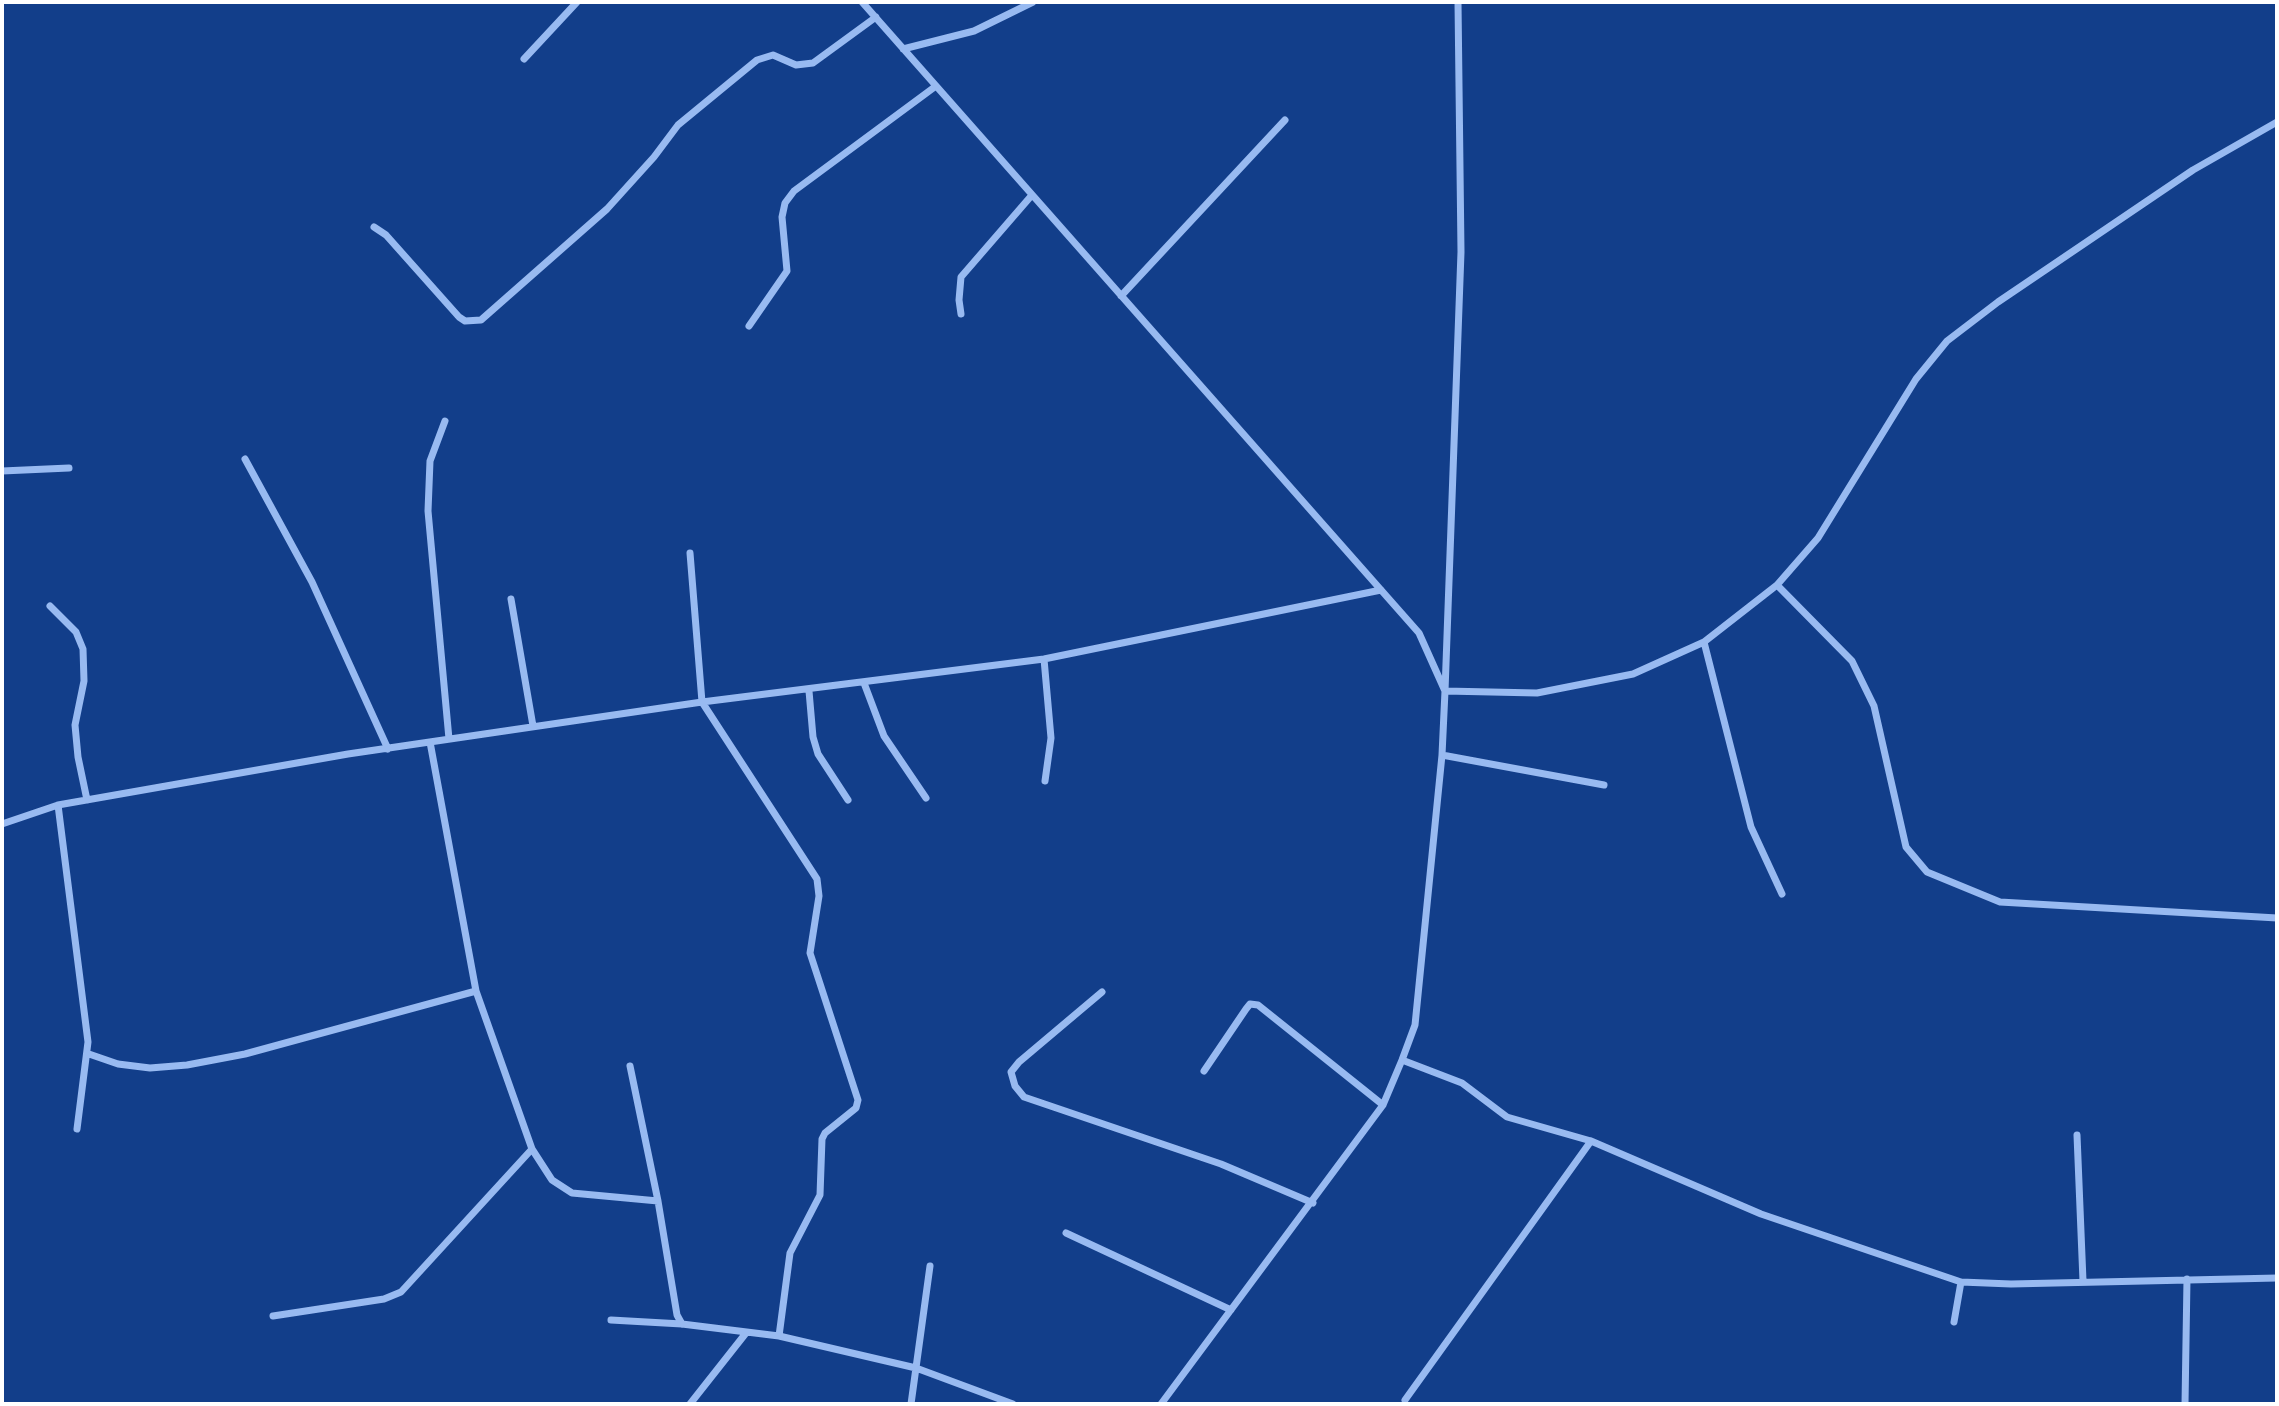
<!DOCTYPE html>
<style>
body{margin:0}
#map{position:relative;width:2279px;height:1406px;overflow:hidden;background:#123e8a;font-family:"Nunito Sans",sans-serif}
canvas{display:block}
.frame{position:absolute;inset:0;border:4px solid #fff;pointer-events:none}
</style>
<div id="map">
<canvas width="2279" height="1406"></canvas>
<div class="frame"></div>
</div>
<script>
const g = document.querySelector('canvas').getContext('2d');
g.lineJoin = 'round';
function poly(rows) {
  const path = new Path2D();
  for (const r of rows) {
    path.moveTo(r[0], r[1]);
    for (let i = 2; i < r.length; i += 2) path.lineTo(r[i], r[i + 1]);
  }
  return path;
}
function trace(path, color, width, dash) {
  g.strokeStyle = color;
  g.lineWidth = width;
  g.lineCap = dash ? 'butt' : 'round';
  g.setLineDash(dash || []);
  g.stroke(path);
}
trace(poly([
 [862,2,1419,633,1445,691,1442,755,1415,1025,1402,1060,1383,1105,1161,1404],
 [1458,2,1461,252,1445,691,1537,693,1633,674,1704,642,1777,585,1818,538,1916,379,1947,341,1998,302,2193,170,2277,122],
 [903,49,974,31,1033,2],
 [524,59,577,2],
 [374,227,386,235,459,317,465,321,481,320,607,209,654,157,678,125,757,60,773,55,796,65,813,63,876,17],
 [1121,296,1285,120],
 [961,314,959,300,961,277,1032,195],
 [749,326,787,271,782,217,785,203,794,191,936,86],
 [445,421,430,461,428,511,449,739],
 [245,459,312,582,388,749],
 [2,471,69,468],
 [690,553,702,702,817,879,819,896,810,953,858,1100,856,1108,825,1133,822,1139,820,1195,790,1253,779,1336],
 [1777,585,1852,661,1874,706,1906,847,1927,872,2000,902,2277,918],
 [511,599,533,726],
 [50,606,76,632,83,649,84,681,75,725,78,757,87,800],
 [1704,642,1751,827,1782,894],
 [1044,659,1051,738,1045,781],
 [864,683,884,736,926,798],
 [809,691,813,737,818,754,848,800],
 [430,742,476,991,532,1149,552,1180,572,1193,658,1201],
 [1442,755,1604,785],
 [58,805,88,1042,77,1129],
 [2,824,58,805,348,754,702,702,1044,659,1381,590],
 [1102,992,1019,1062,1011,1072,1015,1086,1024,1097,1221,1164,1313,1203],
 [89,1054,118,1064,150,1068,187,1065,245,1054,476,991],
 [1402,1060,1462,1083,1507,1117,1591,1141,1761,1214,1961,1282,2011,1284,2277,1278],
 [630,1066,658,1201,677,1315,682,1324],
 [1204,1071,1246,1009,1250,1004,1258,1005,1383,1105],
 [2077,1135,2083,1281],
 [1066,1233,1231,1310],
 [273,1316,384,1299,401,1292,532,1149],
 [611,1320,682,1324,779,1336,916,1368,1013,1404],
 [1954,1322,1961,1282],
 [1405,1400,1591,1141],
 [690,1404,746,1333],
 [911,1404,930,1266],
 [2185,1404,2187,1279]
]), '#98baf1', 7);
</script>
